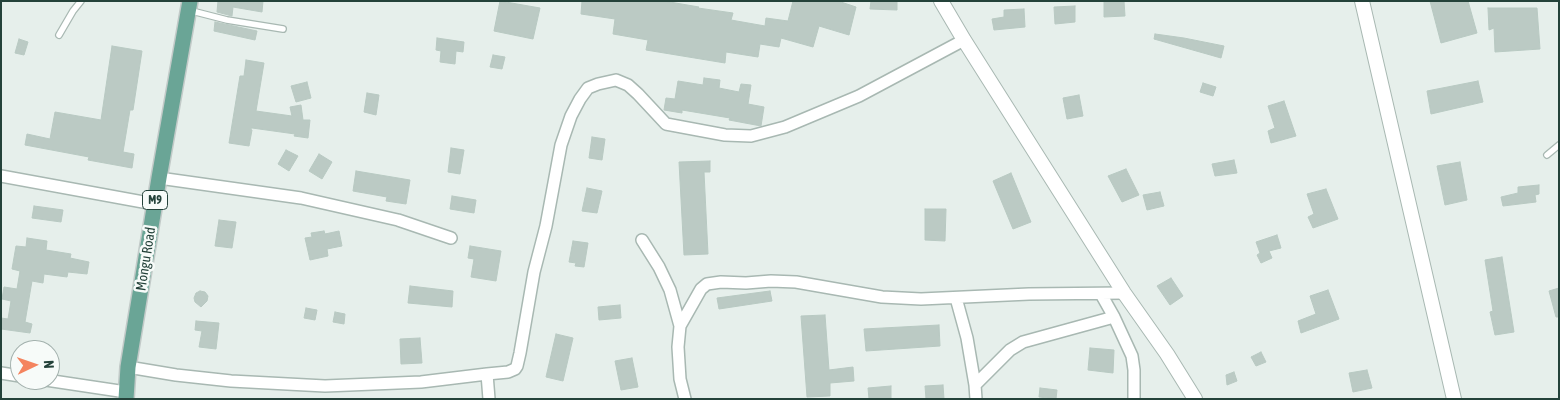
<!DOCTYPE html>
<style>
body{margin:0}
#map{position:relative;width:1560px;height:400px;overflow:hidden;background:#e6efeb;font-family:"Asap Condensed",sans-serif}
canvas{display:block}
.frame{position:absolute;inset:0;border:2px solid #24423a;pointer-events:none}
.north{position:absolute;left:10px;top:340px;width:50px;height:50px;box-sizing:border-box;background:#f7fbf9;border:1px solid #a3b1ad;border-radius:50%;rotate:87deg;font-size:14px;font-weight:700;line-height:20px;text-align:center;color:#24423a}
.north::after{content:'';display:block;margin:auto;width:18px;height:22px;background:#f4845f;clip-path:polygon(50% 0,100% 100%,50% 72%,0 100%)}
</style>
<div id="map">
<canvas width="1560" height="400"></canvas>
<div class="frame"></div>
<div class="north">N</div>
</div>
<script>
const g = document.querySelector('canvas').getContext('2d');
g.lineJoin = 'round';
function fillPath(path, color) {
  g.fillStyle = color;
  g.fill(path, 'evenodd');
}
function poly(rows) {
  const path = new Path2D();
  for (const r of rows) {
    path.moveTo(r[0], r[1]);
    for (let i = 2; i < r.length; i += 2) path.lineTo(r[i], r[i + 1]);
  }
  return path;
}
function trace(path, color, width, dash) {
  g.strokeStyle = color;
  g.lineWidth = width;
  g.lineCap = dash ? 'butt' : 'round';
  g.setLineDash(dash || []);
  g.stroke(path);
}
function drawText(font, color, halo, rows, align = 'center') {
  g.font = font + ' "Asap Condensed",sans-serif';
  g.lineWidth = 5;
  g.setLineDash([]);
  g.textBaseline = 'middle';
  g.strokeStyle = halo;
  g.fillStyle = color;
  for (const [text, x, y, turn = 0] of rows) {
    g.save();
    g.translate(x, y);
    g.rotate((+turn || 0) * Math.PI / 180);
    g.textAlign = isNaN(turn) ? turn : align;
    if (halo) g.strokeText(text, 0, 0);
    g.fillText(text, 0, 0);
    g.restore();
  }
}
const building = poly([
 [218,1,263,1,262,12,233,7,232,16,217,12,218,1],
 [500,1,540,8,533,39,494,31,500,1],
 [582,1,664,1,699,7,698,8,733,13,731,20,765,26,766,18,788,21,793,1,838,1,856,7,849,35,819,26,813,47,781,38,779,47,760,44,758,57,726,52,725,63,646,50,648,40,613,34,615,19,581,14,582,1],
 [871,1,897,1,897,10,870,9,871,1],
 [1104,1,1124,1,1125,16,1104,17,1104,1],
 [1430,1,1468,1,1477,33,1441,43,1430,1],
 [1075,6,1075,22,1055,24,1054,7,1075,6],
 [1488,8,1537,8,1540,49,1495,52,1494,28,1489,30,1488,8],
 [1024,9,1025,27,994,30,992,19,1004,17,1004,10,1024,9],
 [215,22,257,31,255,40,214,31,215,22],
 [1155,34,1184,38,1224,46,1221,58,1154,39,1155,34],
 [437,38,464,42,463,52,456,51,455,64,440,62,441,51,436,50,437,38],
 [19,39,28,42,24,55,15,53,19,39],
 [112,46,142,51,133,110,130,110,123,152,134,154,132,168,88,160,89,157,25,145,27,134,50,139,55,112,101,120,112,46],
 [493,55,505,57,502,69,490,67,493,55],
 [246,60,264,63,256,111,292,116,290,107,301,105,303,120,310,120,308,138,294,136,295,134,252,128,250,129,252,130,249,146,229,143,240,76,244,76,246,60],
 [704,78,720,80,719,88,739,92,741,84,751,85,748,104,764,107,761,126,729,120,730,118,682,110,682,113,664,110,666,98,675,99,678,81,703,85,704,78],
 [1478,81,1483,102,1431,114,1427,91,1478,81],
 [307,82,311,98,296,102,291,86,307,82],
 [1203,83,1216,87,1213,96,1200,92,1203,83],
 [367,93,379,95,376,115,364,112,367,93],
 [1079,95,1083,116,1067,119,1063,98,1079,95],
 [1284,101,1296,136,1271,143,1268,131,1275,128,1268,106,1284,101],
 [592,137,605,139,602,160,589,158,592,137],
 [451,148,464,150,460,174,448,172,451,148],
 [286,150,298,156,289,171,278,164,286,150],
 [319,154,332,162,322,179,309,171,319,154],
 [1234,160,1237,173,1215,176,1212,164,1234,160],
 [710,161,710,172,704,172,708,254,684,255,679,162,710,161],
 [1460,162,1467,200,1445,205,1437,166,1460,162],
 [1126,169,1139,195,1122,202,1108,176,1126,169],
 [356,171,410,180,406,204,386,201,387,197,353,191,356,171],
 [1011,173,1031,222,1013,229,993,181,1011,173],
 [1539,185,1539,194,1535,195,1536,202,1503,206,1501,197,1518,193,1518,187,1539,185],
 [587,188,602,191,597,213,582,211,587,188],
 [1326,189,1338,219,1313,228,1308,217,1314,214,1307,194,1326,189],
 [1160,192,1164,206,1147,210,1143,195,1160,192],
 [452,196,476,200,474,213,450,209,452,196],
 [34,206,63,210,61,222,32,218,34,206],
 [925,209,946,209,945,241,925,240,925,209],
 [219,220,236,222,232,248,215,246,219,220],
 [324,231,325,234,339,231,342,246,327,249,328,256,310,260,305,238,312,237,311,233,324,231],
 [1277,235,1281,248,1269,251,1272,258,1261,263,1257,255,1260,253,1256,242,1277,235],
 [27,238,47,241,46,250,71,254,70,258,89,262,87,274,68,272,67,277,44,274,43,283,32,281,25,322,32,324,30,333,1,329,1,318,8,319,11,301,2,299,4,287,17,289,20,271,12,269,16,246,26,247,27,238],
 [573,241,588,243,584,267,575,266,576,263,569,262,573,241],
 [470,246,501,251,496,281,471,277,474,259,468,258,470,246],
 [1502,257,1514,332,1495,335,1490,312,1493,311,1485,260,1502,257],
 [1171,278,1183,296,1170,305,1157,286,1171,278],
 [410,286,453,291,452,307,408,303,410,286],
 [1559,288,1559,317,1556,317,1549,291,1559,288],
 [1328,290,1339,319,1301,333,1298,321,1316,314,1310,296,1328,290],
 [200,291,205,292,208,296,207,301,201,307,195,302,194,298,196,293,200,291],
 [770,291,772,301,719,309,717,298,770,291],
 [620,305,621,318,599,320,598,307,620,305],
 [306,308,317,310,315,320,304,318,306,308],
 [335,312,345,314,344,324,333,322,335,312],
 [825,315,829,370,853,367,854,381,830,383,830,396,807,397,801,316,825,315],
 [196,321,219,323,216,349,199,347,202,331,195,330,196,321],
 [939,325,940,346,866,351,864,329,939,325],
 [556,334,573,338,563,381,546,377,556,334],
 [420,338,422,363,401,364,400,339,420,338],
 [1090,348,1114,350,1113,373,1088,370,1090,348],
 [1261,352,1266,362,1256,366,1251,357,1261,352],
 [632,358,638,387,621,390,615,361,632,358],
 [1367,370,1372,388,1353,392,1349,373,1367,370],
 [1234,372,1237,381,1227,385,1226,375,1234,372],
 [943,385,944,399,926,399,925,386,943,385],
 [891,386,891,399,869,399,868,388,891,386],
 [1040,388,1057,390,1056,399,1039,397,1040,388]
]);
fillPath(building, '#bbcac4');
trace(building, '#b8c9c2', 1);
const service = poly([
 [188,10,227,20,283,29],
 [59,35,73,11,81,1],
 [1547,155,1559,145]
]);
const minor = poly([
 [1,176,154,204],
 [159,178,301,198,398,220,451,238],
 [642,240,659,267,670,290,680,326,678,347,680,379,685,399],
 [956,298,967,338,975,385,976,399],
 [1114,317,1132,356,1134,370,1134,399],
 [680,326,701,289,707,284,721,282,746,283,771,281,796,282,882,297,921,299,1029,294,1124,293],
 [128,367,176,375,231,381,325,386,421,382,487,374],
 [1,373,20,376],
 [46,380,126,392],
 [975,385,1010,350,1023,342,1114,317,1101,294],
 [489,399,487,374,508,372,515,369,517,366,520,353,534,272,546,226,561,145,571,116,580,99,588,88,598,84,616,80,628,85,638,94,666,124,725,135,751,136,785,127,859,96,964,40]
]);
const tertiary = poly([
 [941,1,964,40,1124,293,1167,354,1195,399],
 [1362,1,1454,399]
]);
const primary = poly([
 [126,399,128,367,159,178,190,1]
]);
trace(service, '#a8b8b2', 8);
trace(minor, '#a8b8b2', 14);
trace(tertiary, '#a8b8b2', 16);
trace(primary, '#c2cac8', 18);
trace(service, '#fff', 5.5);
trace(minor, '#fff', 11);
trace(tertiary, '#fff', 14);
trace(primary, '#6aa596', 15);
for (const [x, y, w] of [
 [155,200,25]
]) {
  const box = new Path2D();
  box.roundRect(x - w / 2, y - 9.5, w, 19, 4);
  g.fillStyle = '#f7fbf9';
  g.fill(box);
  trace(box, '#24423a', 1);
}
drawText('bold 12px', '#24423a', null, [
 ["M9",155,200]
]);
drawText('14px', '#24423a', '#f7fbf9', [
 ["Mongu Road",146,259,-81]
]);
</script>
